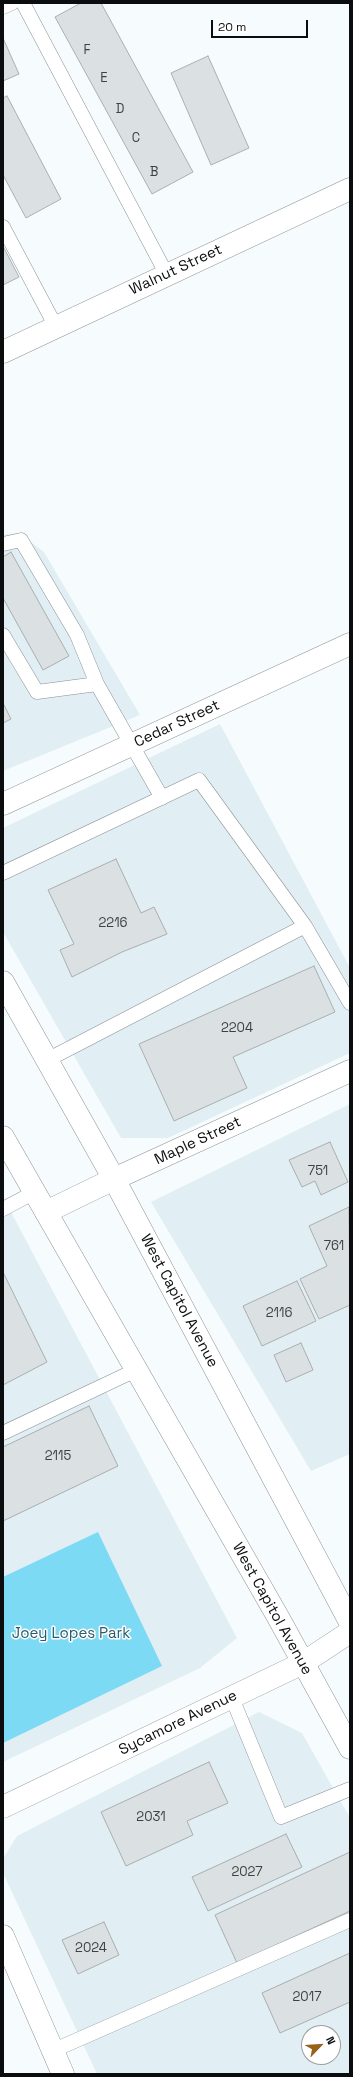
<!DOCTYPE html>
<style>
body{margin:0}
#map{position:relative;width:353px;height:2077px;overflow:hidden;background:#f6fcfe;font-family:"Space Grotesk",sans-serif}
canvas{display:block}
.frame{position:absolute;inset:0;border:4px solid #0a0c0d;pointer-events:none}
.north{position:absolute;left:301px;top:2025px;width:40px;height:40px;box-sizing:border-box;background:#fff;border:1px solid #9d9e9e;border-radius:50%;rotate:65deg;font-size:11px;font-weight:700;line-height:16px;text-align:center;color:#0a0c0d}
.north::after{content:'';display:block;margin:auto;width:14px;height:18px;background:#99621b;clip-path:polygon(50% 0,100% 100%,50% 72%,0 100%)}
.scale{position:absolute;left:211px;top:20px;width:97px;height:18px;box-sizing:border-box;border:2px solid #0a0c0d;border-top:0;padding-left:5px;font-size:12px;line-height:14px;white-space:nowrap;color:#0a0c0d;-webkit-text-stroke:3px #fff;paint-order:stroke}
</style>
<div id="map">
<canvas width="353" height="2077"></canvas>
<div class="frame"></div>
<div class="north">N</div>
<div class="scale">20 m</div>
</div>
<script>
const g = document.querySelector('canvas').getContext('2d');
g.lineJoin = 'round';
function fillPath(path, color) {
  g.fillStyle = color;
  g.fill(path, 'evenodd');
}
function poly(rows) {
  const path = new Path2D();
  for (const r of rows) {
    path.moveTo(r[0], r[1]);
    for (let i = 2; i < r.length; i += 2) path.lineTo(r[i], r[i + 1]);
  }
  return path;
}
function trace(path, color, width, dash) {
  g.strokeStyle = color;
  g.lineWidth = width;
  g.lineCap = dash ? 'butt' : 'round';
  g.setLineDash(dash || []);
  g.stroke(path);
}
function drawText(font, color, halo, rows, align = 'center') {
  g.font = font + ' "Space Grotesk",sans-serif';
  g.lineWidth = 3;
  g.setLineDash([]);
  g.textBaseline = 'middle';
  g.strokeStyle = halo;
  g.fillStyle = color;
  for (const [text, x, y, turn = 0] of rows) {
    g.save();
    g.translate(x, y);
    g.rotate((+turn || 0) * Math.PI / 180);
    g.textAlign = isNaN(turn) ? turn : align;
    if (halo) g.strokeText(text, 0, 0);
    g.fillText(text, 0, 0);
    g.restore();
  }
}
fillPath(poly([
 [19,533,44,552,140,715,3,771,3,535],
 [220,724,350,968,350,1053,168,1138,121,1138,3,932,3,828],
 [350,1104,350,1454,311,1471,151,1202],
 [3,1197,237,1638,200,1668,3,1762],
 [259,1712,302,1733,350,1818,350,2074,97,2074,3,1873,3,1859,17,1836],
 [309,2033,333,2033,333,2057,309,2057]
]), '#e1eef3');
fillPath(poly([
 [100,1531,98,1532,162,1666,3,1743,3,1577]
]), '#7cdaf4');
const building = poly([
 [81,3,101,3,193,172,152,194,55,17,81,3],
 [3,38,19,74,3,81,3,38],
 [208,56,249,148,211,165,171,73,208,56],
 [7,96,61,199,26,218,3,175,3,98,7,96],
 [3,246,19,277,3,285,3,246],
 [11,552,69,656,43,670,3,598,3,557,11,552],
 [3,703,11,719,3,723,3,703],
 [116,859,141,913,154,907,167,934,122,952,72,977,60,950,74,944,48,890,116,859],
 [314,966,335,1012,233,1057,247,1088,174,1121,139,1044,314,966],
 [330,1142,348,1182,321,1195,315,1181,302,1187,289,1160,330,1142],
 [349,1207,350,1305,319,1319,300,1279,327,1266,309,1226,349,1207],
 [3,1272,47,1362,3,1385,3,1272],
 [297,1281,316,1321,262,1346,243,1306,297,1281],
 [301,1343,313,1370,286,1382,274,1355,301,1343],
 [89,1406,118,1466,3,1521,3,1447,89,1406],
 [209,1762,228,1803,187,1821,193,1835,126,1866,101,1812,209,1762],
 [286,1834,302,1867,208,1911,192,1877,286,1834],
 [350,1852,350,1911,237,1963,215,1915,350,1852],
 [104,1922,119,1955,78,1974,62,1940,104,1922],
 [350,1953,350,2002,280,2033,262,1993,350,1953]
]);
fillPath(building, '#dbe1e3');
trace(building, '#aaafb1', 1);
const service = poly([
 [23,3,167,275],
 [3,7,12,3],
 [3,227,56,327],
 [3,544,21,540,77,635,97,684,162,798],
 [3,635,37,692,97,684],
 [3,873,199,780,305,926],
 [47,1060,305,926,350,1003],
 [3,1209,35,1192],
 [3,1433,136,1370],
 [232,1698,281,1817,350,1789],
 [52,2051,350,1920]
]);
const minor = poly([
 [3,352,350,189],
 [3,804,350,644],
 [46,1212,114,1179,350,1071],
 [3,1807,303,1663,350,1632],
 [3,1936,63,2074]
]);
const secondary = poly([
 [3,982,114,1179,350,1622],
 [3,1137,278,1617,350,1748]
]);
trace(service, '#8c9193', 15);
trace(minor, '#8c9193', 23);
trace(secondary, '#8c9193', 23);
trace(service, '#fff', 14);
trace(minor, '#fff', 22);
trace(secondary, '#fff', 22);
drawText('13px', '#3e4142', null, [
 ["F",87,50],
 ["E",104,78],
 ["D",120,109],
 ["C",136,138],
 ["B",154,172],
 ["2216",113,923],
 ["2204",237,1028],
 ["751",318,1171],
 ["761",334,1246],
 ["2116",279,1313],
 ["2115",58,1456],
 ["2031",151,1817],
 ["2027",247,1872],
 ["2024",91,1948],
 ["2017",307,1997]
]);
drawText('15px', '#0a0c0d', '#fff', [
 ["Walnut Street",176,270,-25],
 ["Cedar Street",177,724,-25],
 ["Maple Street",198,1141,-25],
 ["West Capitol Avenue",179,1301,62],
 ["West Capitol Avenue",272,1609,61],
 ["Sycamore Avenue",178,1723,-26]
]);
drawText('15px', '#295d6b', '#fff', [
 ["Joey Lopes Park",71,1634]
]);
</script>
